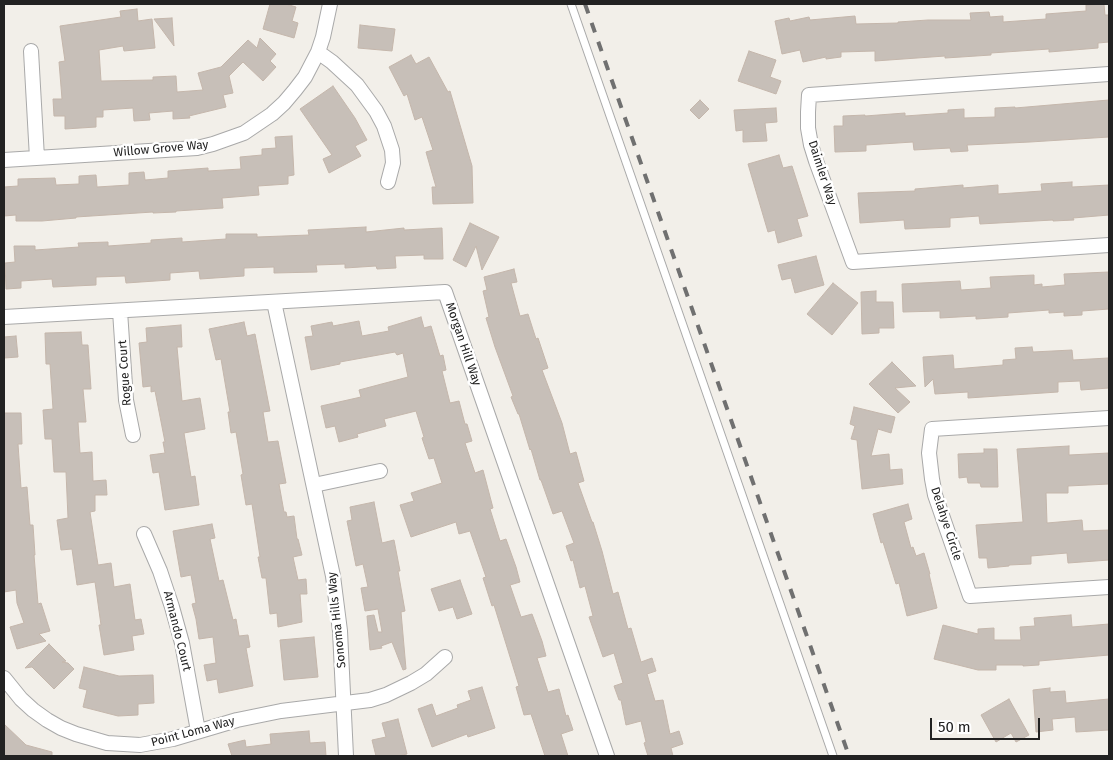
<!DOCTYPE html>
<style>
body{margin:0}
#map{position:relative;width:1113px;height:760px;overflow:hidden;background:#f2efe9;font-family:"Fira Sans",sans-serif}
canvas{display:block}
.frame{position:absolute;inset:0;border:5px solid #222;pointer-events:none}
.scale{position:absolute;left:930px;top:718px;width:110px;height:22px;box-sizing:border-box;border:2px solid #222;border-top:0;padding-left:6px;font-size:15px;line-height:18px;white-space:nowrap;color:#222;-webkit-text-stroke:4px #fff;paint-order:stroke}
</style>
<div id="map">
<canvas width="1113" height="760"></canvas>
<div class="frame"></div>
<div class="scale">50 m</div>
</div>
<script>
const g = document.querySelector('canvas').getContext('2d');
g.lineJoin = 'round';
function fillPath(path, color) {
  g.fillStyle = color;
  g.fill(path, 'evenodd');
}
function poly(rows) {
  const path = new Path2D();
  for (const r of rows) {
    path.moveTo(r[0], r[1]);
    for (let i = 2; i < r.length; i += 2) path.lineTo(r[i], r[i + 1]);
  }
  return path;
}
function trace(path, color, width, dash) {
  g.strokeStyle = color;
  g.lineWidth = width;
  g.lineCap = dash ? 'butt' : 'round';
  g.setLineDash(dash || []);
  g.stroke(path);
}
function drawText(font, color, halo, rows, align = 'center') {
  g.font = font + ' "Fira Sans",sans-serif';
  g.lineWidth = 5;
  g.setLineDash([]);
  g.textBaseline = 'middle';
  g.strokeStyle = halo;
  g.fillStyle = color;
  for (const [text, x, y, turn = 0] of rows) {
    g.save();
    g.translate(x, y);
    g.rotate((+turn || 0) * Math.PI / 180);
    g.textAlign = isNaN(turn) ? turn : align;
    if (halo) g.strokeText(text, 0, 0);
    g.fillText(text, 0, 0);
    g.restore();
  }
}
const building = poly([
 [270,4,286,4,296,7,292,21,298,23,294,38,263,29,270,4],
 [1104,4,1105,15,1109,15,1109,42,1098,43,1098,48,1049,52,1049,49,991,53,991,55,961,57,945,58,945,56,875,61,875,51,841,52,841,57,826,59,826,57,803,62,800,50,782,54,775,21,789,18,790,21,809,17,810,20,855,16,856,24,898,23,898,22,928,20,971,20,970,13,989,12,990,17,1003,16,1003,22,1046,19,1046,14,1086,11,1086,5,1104,4],
 [137,9,138,21,152,19,155,48,124,51,123,46,99,50,101,81,153,80,153,77,176,76,177,92,203,90,198,73,221,67,248,40,257,48,260,38,276,54,270,61,276,67,263,81,243,62,229,76,233,93,223,95,226,107,189,116,190,118,173,119,173,111,149,113,150,120,134,121,133,108,103,110,103,117,96,117,96,127,65,129,65,116,54,116,53,99,62,99,59,62,65,61,60,26,121,17,120,11,137,9],
 [172,18,174,46,154,19,172,18],
 [360,25,395,29,392,51,358,48,360,25],
 [749,51,776,60,770,77,781,81,776,94,738,81,749,51],
 [411,55,416,64,429,57,448,92,450,91,472,166,473,203,433,204,432,187,436,187,426,152,433,150,422,117,415,120,407,94,404,96,389,67,411,55],
 [333,86,355,118,367,140,355,146,361,156,329,173,323,159,332,155,300,109,333,86],
 [700,100,709,109,699,119,690,110,700,100],
 [1109,100,1109,137,1030,142,967,145,968,151,951,152,950,148,914,150,913,142,866,145,866,151,835,152,834,126,843,126,843,116,865,115,865,116,905,113,905,116,948,113,948,110,964,109,964,118,995,117,995,108,1015,107,1015,108,1109,100],
 [776,108,777,122,765,123,767,141,743,142,743,130,736,131,734,110,776,108],
 [292,136,294,175,288,176,288,184,258,186,259,195,222,198,223,208,176,211,176,212,153,213,153,212,76,217,76,218,42,221,16,221,16,215,4,216,4,187,18,186,18,179,55,178,56,185,79,184,79,176,96,175,97,187,129,185,129,173,144,172,145,180,168,178,168,171,208,168,208,171,241,169,240,157,262,155,262,149,276,148,275,137,292,136],
 [779,155,783,168,792,166,808,216,797,219,802,236,778,243,775,230,768,232,748,164,779,155],
 [1072,182,1072,187,1109,185,1109,215,1073,218,1074,220,1053,221,1053,220,980,224,979,216,950,218,950,227,905,229,904,220,860,223,858,193,915,191,915,189,963,185,963,188,998,185,998,194,1042,191,1041,184,1072,182],
 [470,223,499,237,482,270,476,246,466,267,453,260,470,223],
 [366,227,366,232,404,228,404,230,442,228,443,259,424,259,424,255,395,256,396,268,377,269,376,266,345,268,345,264,316,265,317,272,274,273,274,267,244,268,244,276,200,279,199,271,170,273,170,280,126,283,125,276,96,277,96,285,53,287,52,279,21,281,21,288,6,289,5,263,15,262,14,246,35,246,35,250,79,247,78,243,108,242,108,246,151,243,151,240,182,238,182,242,226,239,226,234,257,234,257,237,309,235,308,230,366,227],
 [816,256,824,285,795,293,791,278,782,280,778,265,816,256],
 [514,269,517,282,511,283,520,316,528,314,536,339,538,338,548,368,542,370,562,423,570,454,576,452,584,481,578,483,592,522,593,522,602,551,613,594,618,592,628,629,631,628,641,662,652,658,656,671,647,674,655,701,663,700,670,734,679,731,683,744,671,748,673,756,648,756,644,743,646,742,641,721,626,725,621,700,619,700,614,686,623,683,614,653,603,657,589,617,593,616,585,586,580,588,573,560,571,561,566,546,574,543,562,511,553,514,541,480,540,480,531,449,530,450,519,414,518,414,511,397,513,396,495,347,486,318,489,317,483,291,487,290,484,277,514,269],
 [1109,272,1109,309,1082,311,1082,315,1064,316,1064,312,1049,313,1049,310,1008,313,1008,317,976,319,976,316,940,318,940,311,903,312,902,284,960,281,961,290,991,288,990,277,1034,275,1034,285,1042,284,1042,287,1065,285,1064,274,1109,272],
 [833,283,858,303,832,335,807,314,833,283],
 [876,291,876,302,893,302,894,328,879,328,879,333,862,334,861,292,876,291],
 [421,317,424,328,431,326,440,356,443,355,446,370,442,371,450,403,459,401,465,424,467,424,472,441,465,443,475,473,483,470,493,508,490,509,500,541,506,539,516,567,520,582,510,585,521,617,532,614,542,641,546,656,537,658,548,692,559,689,566,716,568,715,573,730,561,734,568,756,545,756,531,714,524,715,516,687,519,686,494,605,492,606,483,578,486,577,470,531,459,534,456,522,411,537,400,505,414,501,411,493,442,483,434,458,429,459,422,438,424,437,416,411,384,419,386,426,357,434,358,437,339,442,335,426,326,428,321,406,361,397,359,390,408,377,403,353,397,355,395,352,340,362,340,364,311,370,305,337,313,336,311,326,332,322,333,326,359,321,362,336,389,331,388,327,421,317],
 [244,322,247,336,255,334,270,411,263,412,268,442,278,441,286,483,279,484,284,512,286,512,287,517,294,516,297,539,298,539,302,555,293,557,298,580,306,579,307,594,300,594,302,622,278,627,277,613,270,614,266,578,262,578,258,557,260,557,252,504,246,505,241,475,243,474,236,432,231,433,228,412,230,412,221,359,216,360,209,329,244,322],
 [181,325,182,347,177,347,182,401,200,398,205,429,184,433,191,477,195,476,199,505,165,510,159,472,153,473,150,455,165,453,163,442,165,442,155,391,151,392,151,386,143,387,139,343,147,342,146,328,181,325],
 [81,332,82,345,88,345,91,389,83,389,86,422,78,422,80,453,92,452,93,481,106,480,107,495,95,495,95,511,90,512,98,565,111,563,114,587,130,584,135,620,141,619,144,634,132,636,134,650,104,655,99,625,101,625,95,582,77,585,72,549,61,550,57,520,68,518,66,472,54,472,52,439,45,439,43,410,53,409,50,364,46,364,45,333,81,332],
 [16,336,18,357,4,358,4,337,16,336],
 [1032,347,1033,352,1072,350,1073,360,1108,358,1109,388,1081,390,1080,381,1058,382,1058,392,968,398,968,392,935,394,933,379,925,387,923,357,953,355,954,369,1003,365,1003,360,1016,359,1015,348,1032,347],
 [892,362,916,386,895,388,910,402,898,413,869,384,892,362],
 [854,407,895,417,891,433,878,429,871,456,889,454,890,470,902,469,903,484,862,489,857,440,851,439,855,426,850,424,854,407],
 [4,413,21,413,22,444,18,444,21,488,27,487,30,525,33,525,35,555,34,555,38,604,41,603,50,631,39,634,46,641,17,649,10,627,24,623,17,603,16,590,4,592,4,413],
 [1069,446,1069,455,1109,453,1109,484,1068,486,1068,493,1046,493,1047,523,1082,520,1083,531,1109,530,1109,560,1068,563,1067,553,1031,556,1031,564,1009,565,1009,566,988,568,987,558,979,558,976,525,1023,522,1017,449,1069,446],
 [984,449,997,449,998,487,981,487,980,483,968,483,967,477,959,478,958,454,984,453,984,449],
 [374,502,382,543,394,540,400,571,398,571,405,611,401,612,406,669,403,670,392,642,381,646,382,648,370,650,367,616,374,615,378,632,382,632,378,609,365,611,361,588,368,587,363,564,356,566,347,521,352,520,350,507,374,502],
 [908,504,912,519,904,522,911,548,913,547,916,556,924,553,930,574,929,574,937,608,907,616,899,583,896,584,883,542,881,543,873,514,908,504],
 [212,524,215,538,210,539,219,581,223,580,233,620,236,619,239,636,248,635,250,647,246,648,253,686,219,693,217,679,207,681,204,665,216,663,213,637,199,639,196,619,192,604,196,603,191,575,181,577,173,531,212,524],
 [460,580,472,614,457,619,453,607,439,611,431,589,460,580],
 [1071,615,1072,627,1109,624,1109,655,1039,661,1039,665,1023,666,1023,665,996,665,996,670,978,670,934,659,943,625,978,634,978,629,994,628,994,640,1021,640,1020,627,1035,626,1034,618,1071,615],
 [314,637,318,677,284,680,280,640,314,637],
 [49,644,66,661,62,662,68,663,74,669,54,689,32,667,25,668,49,644],
 [84,667,119,676,153,675,154,703,138,704,138,715,118,716,83,707,87,690,79,688,84,667],
 [482,687,495,728,468,737,467,734,432,747,418,709,432,704,436,716,458,708,457,705,471,700,468,691,482,687],
 [1050,688,1050,692,1065,691,1066,703,1109,699,1109,730,1076,732,1075,717,1052,719,1053,730,1036,732,1033,690,1050,688],
 [1009,699,1029,735,1016,742,1011,733,996,742,981,715,1009,699],
 [398,719,407,754,398,756,376,756,372,740,386,737,382,723,398,719],
 [4,724,26,745,52,752,52,756,4,756,4,724],
 [309,731,310,743,325,742,326,756,232,756,228,744,245,740,246,747,271,744,270,734,309,731]
]);
fillPath(building, '#c7bfb8');
trace(building, '#c4b6ab', 1);
const lane = poly([
 [571,4,833,756]
]);
const street = poly([
 [31,51,37,158],
 [318,52,332,62,357,85,376,111,384,126,392,150,393,163,388,182],
 [1109,74,809,95,808,112,808,128,811,145,816,161,853,262,1109,245],
 [4,160,197,148,213,144,244,133,272,114,284,103,295,90,305,77,318,52,323,37,330,4],
 [274,302,333,576,340,631,346,756],
 [120,311,126,400,133,435],
 [4,317,445,292,607,756],
 [1109,418,932,429,929,453,932,479,935,495,970,596,1109,587],
 [314,485,380,471],
 [144,534,160,571,172,607,182,643,198,731],
 [4,678,21,699,33,710,47,720,61,728,76,734,107,743,140,745,173,739,237,720,281,711,370,700,386,695,411,683,426,674,445,657]
]);
trace(lane, '#a9a9a9', 9);
trace(street, '#a9a9a9', 16);
trace(lane, '#fff', 7);
trace(street, '#fff', 14);
trace(poly([
 [585,4,849,756]
]), '#707070', 4, [10, 10]);
drawText('12px', '#222', '#fff', [
 ["Willow Grove Way",161,149,-5],
 ["Daimler Way",822,173,72],
 ["Morgan Hill Way",463,344,71],
 ["Rogue Court",125,373,-94],
 ["Delahye Circle",946,524,72],
 ["Sonoma Hills Way",337,620,-96],
 ["Armando Court",177,631,76],
 ["Point Loma Way",193,732,-15]
]);
</script>
